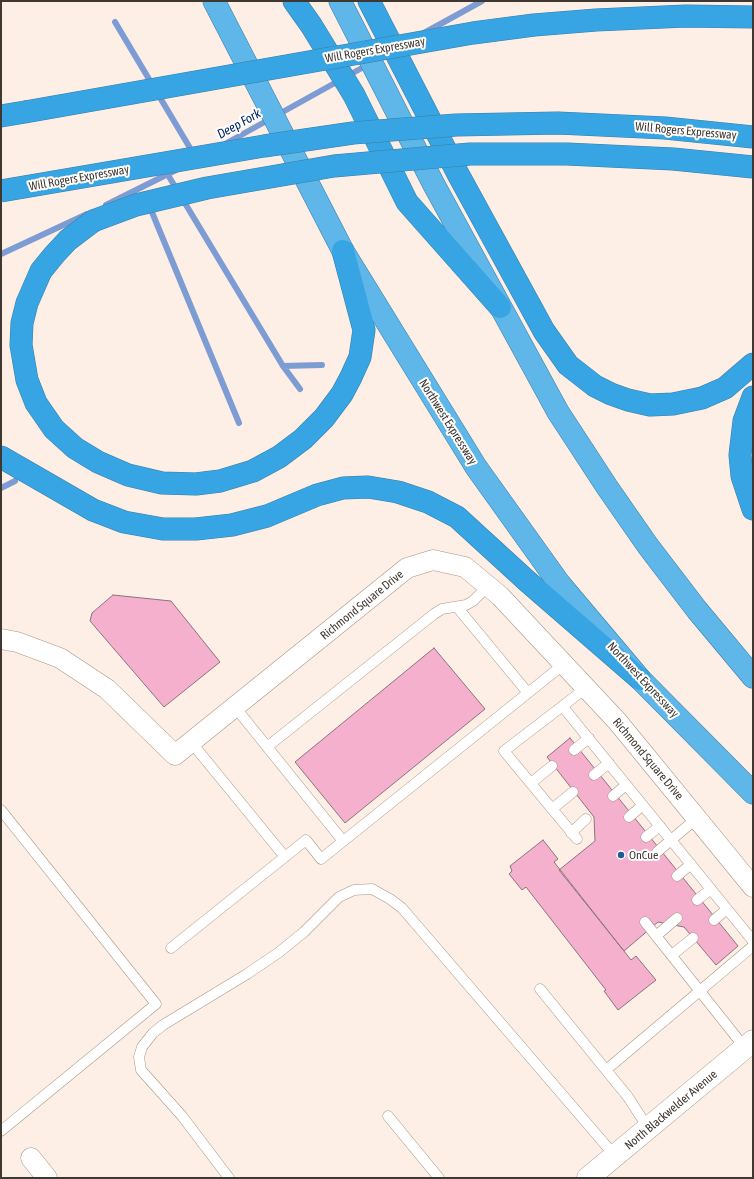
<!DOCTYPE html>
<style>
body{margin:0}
#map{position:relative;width:754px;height:1179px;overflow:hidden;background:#fdefe5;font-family:"Asap Condensed",sans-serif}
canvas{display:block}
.frame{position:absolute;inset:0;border:2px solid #403731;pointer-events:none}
</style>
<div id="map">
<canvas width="754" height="1179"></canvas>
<div class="frame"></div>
</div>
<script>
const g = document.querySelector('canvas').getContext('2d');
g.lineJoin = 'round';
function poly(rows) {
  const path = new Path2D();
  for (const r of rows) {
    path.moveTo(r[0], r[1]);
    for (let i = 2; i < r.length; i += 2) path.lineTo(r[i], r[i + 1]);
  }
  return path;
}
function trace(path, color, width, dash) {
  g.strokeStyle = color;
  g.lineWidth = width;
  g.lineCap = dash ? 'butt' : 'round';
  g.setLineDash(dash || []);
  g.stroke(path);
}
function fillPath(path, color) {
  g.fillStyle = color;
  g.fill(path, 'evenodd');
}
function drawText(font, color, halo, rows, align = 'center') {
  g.font = font + ' "Asap Condensed",sans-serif';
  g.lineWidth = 4;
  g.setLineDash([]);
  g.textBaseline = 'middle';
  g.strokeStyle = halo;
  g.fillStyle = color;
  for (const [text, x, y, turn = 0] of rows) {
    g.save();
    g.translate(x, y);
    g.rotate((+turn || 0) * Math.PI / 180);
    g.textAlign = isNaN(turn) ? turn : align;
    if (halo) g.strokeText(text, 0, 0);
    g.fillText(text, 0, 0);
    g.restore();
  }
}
trace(poly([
 [115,22,193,153],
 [424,33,482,1],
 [225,144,369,64],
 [168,175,283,366,300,389],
 [106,205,178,169],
 [149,205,239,423],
 [1,254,87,214],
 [283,366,322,365],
 [1,488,15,481]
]), '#7d9cd3', 6);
const building = poly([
 [113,595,171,601,220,662,164,707,90,621,92,613,113,595],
 [434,648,485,709,345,823,295,762,434,648],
 [570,738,738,946,716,965,684,927,658,922,624,951,559,870,595,841,594,817,547,757,570,738],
 [543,840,558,859,554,862,631,960,636,956,656,980,618,1010,604,991,606,990,526,887,522,890,509,874,512,871,510,866,543,840]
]);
fillPath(building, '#f5b0cd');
trace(building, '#8b737d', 1);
const service = poly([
 [457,607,528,693],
 [235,707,343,841],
 [563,707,753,941],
 [191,742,285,857],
 [267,747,434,614,442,609,466,605,473,601,488,586],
 [574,750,589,738],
 [594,775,609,763],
 [531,783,552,766],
 [613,796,626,785],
 [552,809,573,792],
 [1,810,156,1004,1,1131],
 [629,817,643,805],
 [571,833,586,819],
 [646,837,660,826],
 [577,839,504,751,586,688],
 [657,852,697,818],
 [677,876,691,864],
 [697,900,711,889],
 [714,920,727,909],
 [645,922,745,1048],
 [656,936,677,918],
 [171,948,306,840,321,859,564,664],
 [672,955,693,938],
 [540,989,628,1097,648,1128],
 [606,1070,753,946],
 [388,1116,439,1178],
 [229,1178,182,1116,141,1070,139,1057,142,1047,153,1033,163,1025,247,974,278,953,304,932,339,897,354,890,372,889,390,899,402,908,615,1156]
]);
const minor = poly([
 [1,639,17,642,60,658,107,689,175,755,407,568,433,560,465,567,500,596,617,721,753,887],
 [31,1158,47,1178]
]);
const tertiary = poly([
 [588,1178,753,1041]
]);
const trunk = poly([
 [214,1,343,251,476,467,559,583,640,679,753,793],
 [340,1,433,183,558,412,607,487,648,546,697,610,753,677]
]);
const motorway = poly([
 [294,1,311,25,354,95,407,202,500,307],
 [369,1,458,174,544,331,568,365,595,386,611,394,628,400,650,405,673,404,702,398,725,388,753,364],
 [1,116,25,112],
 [93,221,68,240,54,255,41,271,27,303,22,323,21,345,27,380,36,403,54,429,75,448,98,462,128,475,162,483,196,484,220,481,253,471,279,457,303,439,324,418,342,394,351,377,360,357,364,330,343,251],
 [753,397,744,421,740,455,742,476,753,509],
 [1,457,93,510,124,522,163,529,196,529,232,525,267,516,317,495,343,488,368,487,398,492,428,502,457,517,527,581,640,679]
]);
trace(service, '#a99485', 11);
trace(minor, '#a99485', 21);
trace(tertiary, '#a99485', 23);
trace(trunk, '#3a7ea5', 23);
trace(motorway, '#3a7ea5', 23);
trace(service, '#fff', 10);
trace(minor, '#fff', 20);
trace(tertiary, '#fff', 22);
trace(trunk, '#5fb6e8', 22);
trace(motorway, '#37a4e3', 22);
const motorwayBridge = poly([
 [25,112,473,33,534,25,596,20,686,16,753,17],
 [1,191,264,146,353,133,456,125,558,123,665,128,753,137],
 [93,221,136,205,207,188,334,166,470,154,567,154,673,159,753,167]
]);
trace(motorwayBridge, '#3a7ea5', 23, []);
trace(motorwayBridge, '#37a4e3', 22);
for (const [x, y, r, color] of [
 [621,855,4,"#235c94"]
]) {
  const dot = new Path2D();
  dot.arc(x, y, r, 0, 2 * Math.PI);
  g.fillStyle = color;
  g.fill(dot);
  trace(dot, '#fff', 1.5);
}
drawText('12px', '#403731', '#fff', [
 ["Will Rogers Expressway",375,50,-10],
 ["Will Rogers Expressway",686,131,5],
 ["Will Rogers Expressway",79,178,-10],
 ["Northwest Expressway",448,422,58],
 ["Richmond Square Drive",362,605,-39],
 ["Northwest Expressway",643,680,47],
 ["Richmond Square Drive",648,759,50],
 ["North Blackwelder Avenue",671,1110,-40]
]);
drawText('12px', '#403731', '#fff', [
 ["OnCue",629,855]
], 'left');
drawText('italic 13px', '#052868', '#fff', [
 ["Deep Fork",239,124,-29]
]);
</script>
